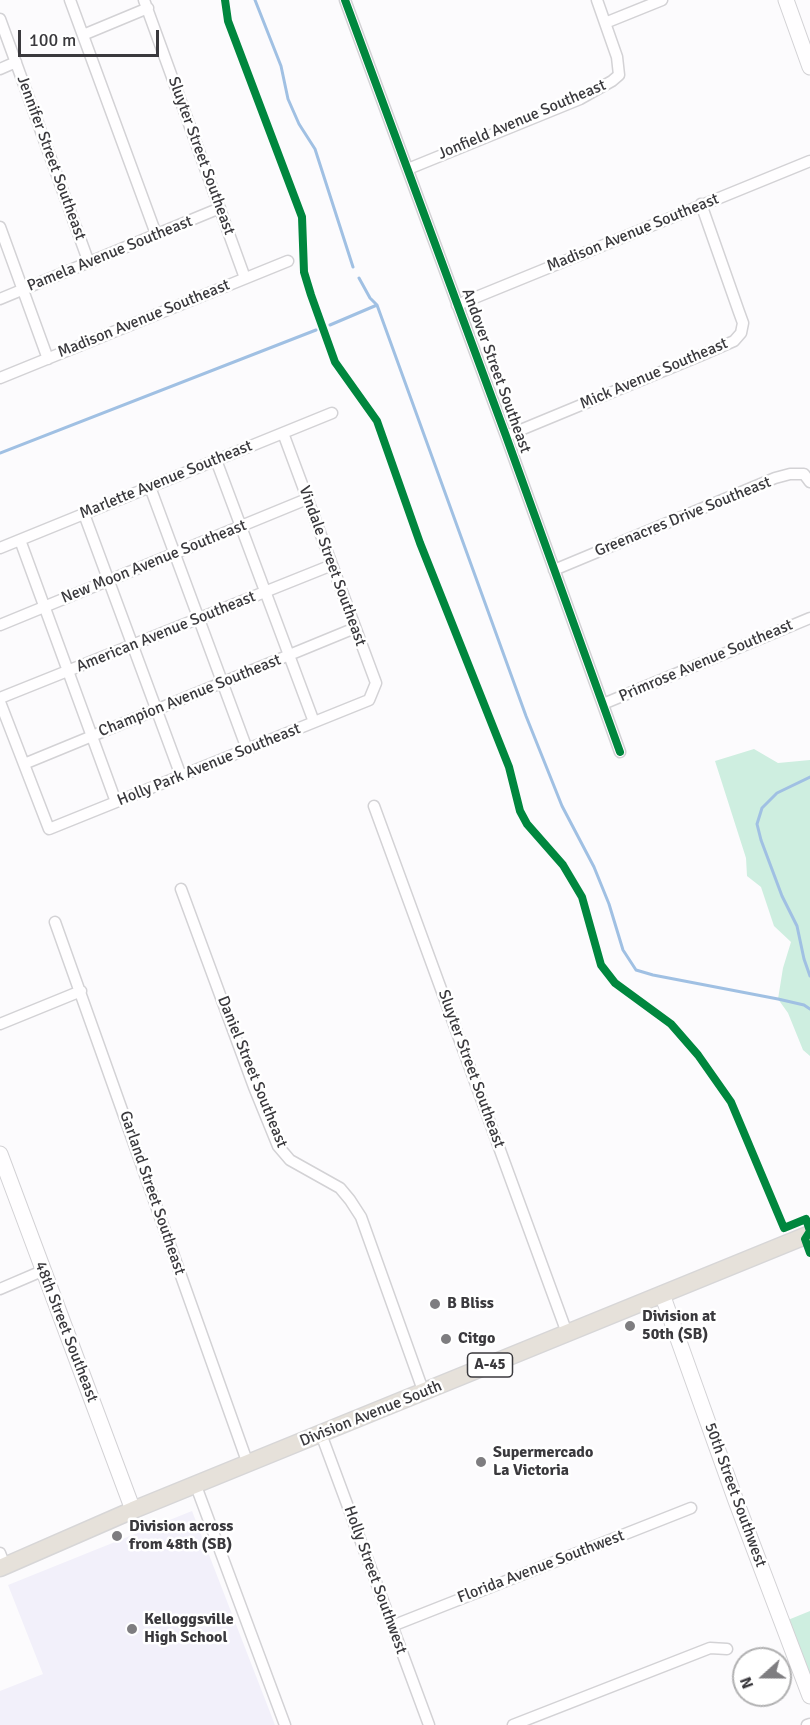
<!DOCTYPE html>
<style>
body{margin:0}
#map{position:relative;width:810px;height:1725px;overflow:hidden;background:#fcfbfd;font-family:Signika,sans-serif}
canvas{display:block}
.north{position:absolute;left:732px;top:1647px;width:60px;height:60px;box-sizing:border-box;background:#fff;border:2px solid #b0b0b1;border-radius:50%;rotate:249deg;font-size:16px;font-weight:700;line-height:24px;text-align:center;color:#3a393d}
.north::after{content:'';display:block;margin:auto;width:21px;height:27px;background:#7e7d80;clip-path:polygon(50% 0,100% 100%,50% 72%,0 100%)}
.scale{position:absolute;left:18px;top:30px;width:141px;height:27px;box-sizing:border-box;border:3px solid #3a393d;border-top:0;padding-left:8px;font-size:18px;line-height:21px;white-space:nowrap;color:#3a393d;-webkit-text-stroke:4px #fff;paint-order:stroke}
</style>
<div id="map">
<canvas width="810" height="1725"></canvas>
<div class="north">N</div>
<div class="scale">100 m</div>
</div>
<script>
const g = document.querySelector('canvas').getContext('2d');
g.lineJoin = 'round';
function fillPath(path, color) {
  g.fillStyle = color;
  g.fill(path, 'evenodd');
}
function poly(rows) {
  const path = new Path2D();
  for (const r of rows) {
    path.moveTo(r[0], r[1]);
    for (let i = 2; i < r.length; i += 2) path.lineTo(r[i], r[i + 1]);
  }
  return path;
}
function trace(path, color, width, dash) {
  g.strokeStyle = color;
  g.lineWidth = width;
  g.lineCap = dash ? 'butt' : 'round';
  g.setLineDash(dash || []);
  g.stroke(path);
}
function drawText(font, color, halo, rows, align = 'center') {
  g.font = font + ' Signika,sans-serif';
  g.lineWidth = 5;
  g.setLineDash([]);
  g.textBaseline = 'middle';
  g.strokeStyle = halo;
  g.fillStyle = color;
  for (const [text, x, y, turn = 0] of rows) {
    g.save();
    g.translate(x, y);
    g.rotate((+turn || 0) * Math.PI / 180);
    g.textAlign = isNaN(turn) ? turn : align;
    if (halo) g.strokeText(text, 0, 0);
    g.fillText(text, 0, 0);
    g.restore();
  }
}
fillPath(poly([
 [192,1511,275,1725,0,1725,0,1691,43,1674,8,1585]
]), '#f2f0fa');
fillPath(poly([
 [754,749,778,763,810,760,810,1056,803,1050,788,1013,778,999,783,968,791,942,774,926,761,887,747,876,746,858,715,761],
 [810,1611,810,1673,803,1676,783,1622]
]), '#ceeee0');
trace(poly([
 [255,0,281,66,288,99,299,124,315,149,353,267],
 [359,278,370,298,377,305,526,716,562,806,594,867,609,904,623,950,636,970,653,975,778,999,804,1005,810,1009],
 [330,325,377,305],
 [0,453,316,330],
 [810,777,777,793,762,808,757,824,761,840,782,896,797,926,804,959,810,976]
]), '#a0c0e3', 3);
const street = poly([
 [70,0,156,234],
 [144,0,245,278],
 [345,0,506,436,620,752],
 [0,19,89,263],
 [605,23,662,0],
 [83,35,148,8],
 [0,69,16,62],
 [408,169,580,99,612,81,619,75,617,57,597,0],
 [0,227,48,359],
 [0,299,220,208],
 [457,305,810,161],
 [0,378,288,261],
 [506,436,702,355,734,341,741,333,743,323,739,312,701,204],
 [216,460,314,722],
 [150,487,247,749],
 [84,514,181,776],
 [20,540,116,802],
 [0,548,332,413],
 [554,570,775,478,790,474,804,474,810,482],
 [0,625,307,499],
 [0,698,332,565],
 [0,702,49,829,369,700,376,683,283,433],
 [603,704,810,618],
 [24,764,355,628],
 [374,806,567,1333],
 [181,889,254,1087,278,1146,290,1160,340,1188,350,1200,361,1217,424,1393],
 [55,922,248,1464],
 [0,1024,81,991],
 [0,1289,42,1271],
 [321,1434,429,1725],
 [196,1486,285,1725],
 [0,1553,5,1566],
 [392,1626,691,1508],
 [513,1725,710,1648,727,1649],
 [807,1725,810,1724]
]);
const secondary = poly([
 [786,0,810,67],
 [0,1154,133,1510],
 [662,1294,736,1501,810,1696]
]);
const primary = poly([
 [0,1568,133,1510,810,1234]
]);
trace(street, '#d3d2d5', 13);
trace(secondary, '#d3d2d5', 17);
trace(primary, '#d7d6d7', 19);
trace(street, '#fffeff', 10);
trace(secondary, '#fffeff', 15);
trace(primary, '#e6e1da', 16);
trace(poly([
 [225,0,228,21,302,217,304,272,311,295,335,362,377,421,420,543,509,767,520,811,527,824,563,865,582,897,601,965,615,983,671,1024,698,1055,731,1102,784,1228,806,1219,810,1231,805,1239,810,1253],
 [345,0,506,436,620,752]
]), '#00873e', 8);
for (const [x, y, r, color] of [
 [435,1304,6,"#7e7d80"],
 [630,1326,6,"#7e7d80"],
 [446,1339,6,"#7e7d80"],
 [481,1462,6,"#7e7d80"],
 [117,1536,6,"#7e7d80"],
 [132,1629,6,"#7e7d80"]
]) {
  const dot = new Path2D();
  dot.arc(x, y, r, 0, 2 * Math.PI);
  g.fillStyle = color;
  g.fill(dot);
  trace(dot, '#fff', 2);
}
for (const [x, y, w] of [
 [490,1365,45]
]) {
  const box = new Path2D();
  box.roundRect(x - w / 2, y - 12, w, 24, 4.5);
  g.fillStyle = '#fff';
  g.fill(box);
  trace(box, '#3a393d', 1.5);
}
drawText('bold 15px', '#3a393d', null, [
 ["A-45",490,1365]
]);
drawText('16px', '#3a393d', '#fff', [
 ["Jonfield Avenue Southeast",522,120,-23],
 ["Sluyter Street Southeast",201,156,70],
 ["Jennifer Street Southeast",51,158,70],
 ["Madison Avenue Southeast",633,233,-22],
 ["Pamela Avenue Southeast",110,254,-22],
 ["Madison Avenue Southeast",144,319,-22],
 ["Andover Street Southeast",496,371,70],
 ["Mick Avenue Southeast",654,374,-23],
 ["Marlette Avenue Southeast",166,480,-22],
 ["Greenacres Drive Southeast",683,517,-22],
 ["New Moon Avenue Southeast",154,562,-22],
 ["Vindale Street Southeast",332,566,70],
 ["American Avenue Southeast",166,632,-22],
 ["Primrose Avenue Southeast",706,661,-23],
 ["Champion Avenue Southeast",190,696,-22],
 ["Holly Park Avenue Southeast",209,765,-22],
 ["Sluyter Street Southeast",471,1069,70],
 ["Daniel Street Southeast",252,1072,68],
 ["Garland Street Southeast",152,1193,71],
 ["48th Street Southeast",66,1332,69],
 ["Division Avenue South",371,1414,-22],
 ["50th Street Southwest",735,1495,70],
 ["Florida Avenue Southwest",541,1567,-21],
 ["Holly Street Southwest",375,1580,70]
]);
drawText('bold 16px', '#3a393d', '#fff', [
 ["B Bliss",447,1304],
 ["Division at",642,1317],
 ["50th (SB)",642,1335],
 ["Citgo",458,1339],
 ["Supermercado",493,1453],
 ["La Victoria",493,1471],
 ["Division across",129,1527],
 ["from 48th (SB)",129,1545],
 ["Kelloggsville",144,1620],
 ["High School",144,1638]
], 'left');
</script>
